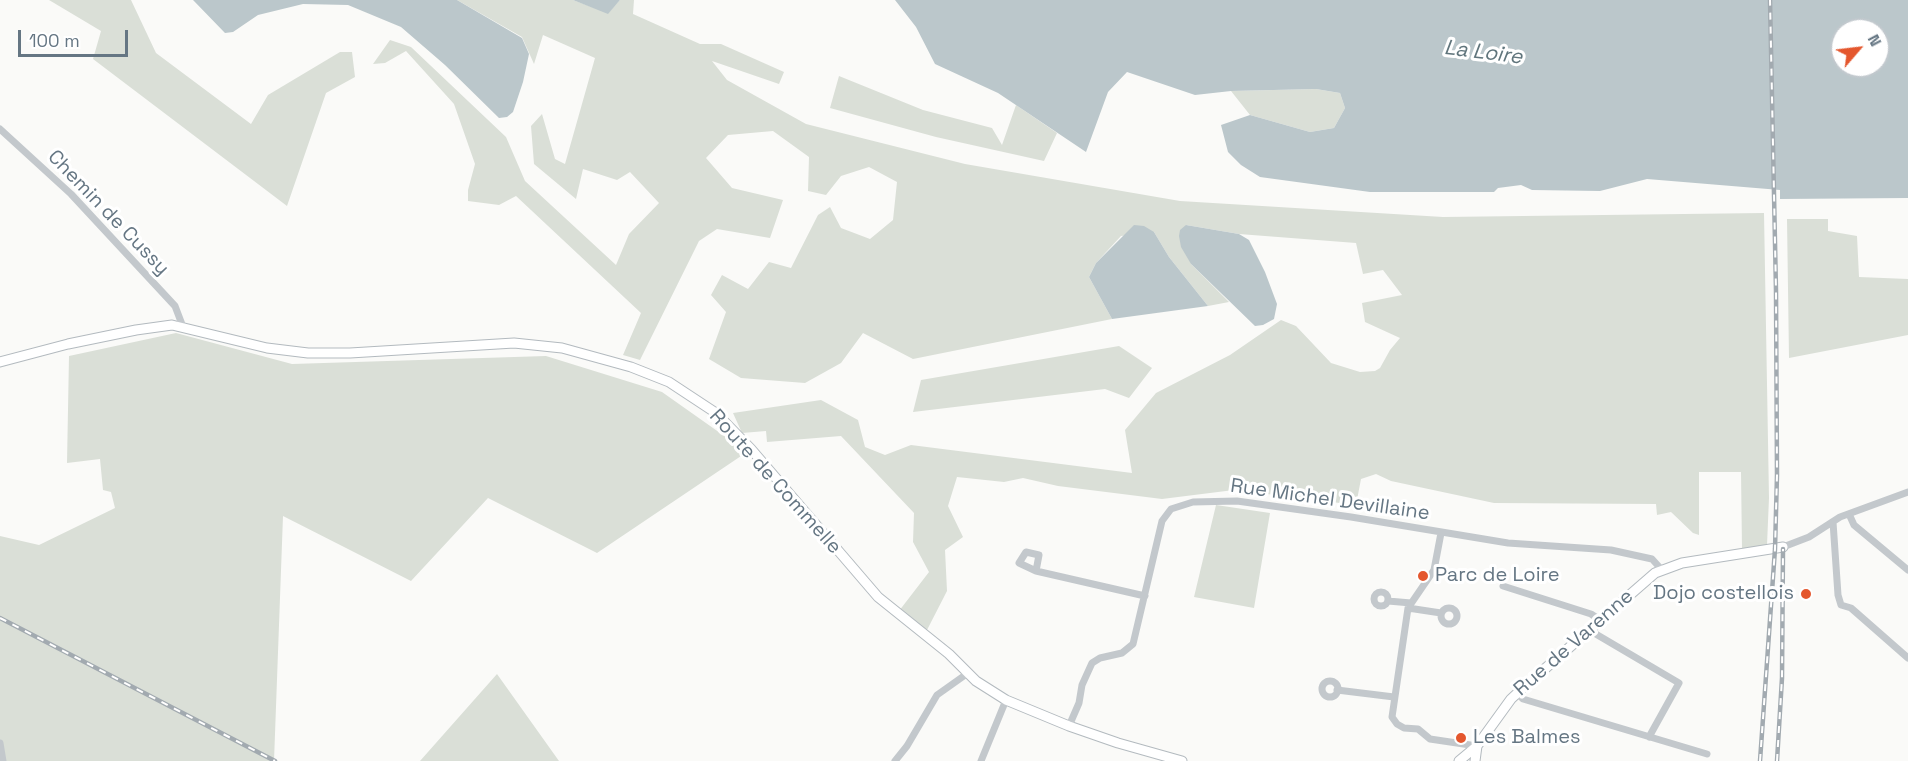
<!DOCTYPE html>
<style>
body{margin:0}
#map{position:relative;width:1908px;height:761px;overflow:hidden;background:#fafaf8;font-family:"Space Grotesk",sans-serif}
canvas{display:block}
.north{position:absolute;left:1830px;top:18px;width:60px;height:60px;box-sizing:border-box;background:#fff;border:2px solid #c1c8cd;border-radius:50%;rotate:62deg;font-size:16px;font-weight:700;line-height:24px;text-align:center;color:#657683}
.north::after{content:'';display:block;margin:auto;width:21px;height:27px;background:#e4572e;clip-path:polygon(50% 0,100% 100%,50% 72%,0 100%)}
.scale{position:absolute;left:18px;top:30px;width:110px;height:27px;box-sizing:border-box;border:3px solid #657683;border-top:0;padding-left:8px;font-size:18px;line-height:21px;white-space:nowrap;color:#657683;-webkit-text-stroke:4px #fff;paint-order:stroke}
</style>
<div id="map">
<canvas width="1908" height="761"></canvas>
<div class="north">N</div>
<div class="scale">100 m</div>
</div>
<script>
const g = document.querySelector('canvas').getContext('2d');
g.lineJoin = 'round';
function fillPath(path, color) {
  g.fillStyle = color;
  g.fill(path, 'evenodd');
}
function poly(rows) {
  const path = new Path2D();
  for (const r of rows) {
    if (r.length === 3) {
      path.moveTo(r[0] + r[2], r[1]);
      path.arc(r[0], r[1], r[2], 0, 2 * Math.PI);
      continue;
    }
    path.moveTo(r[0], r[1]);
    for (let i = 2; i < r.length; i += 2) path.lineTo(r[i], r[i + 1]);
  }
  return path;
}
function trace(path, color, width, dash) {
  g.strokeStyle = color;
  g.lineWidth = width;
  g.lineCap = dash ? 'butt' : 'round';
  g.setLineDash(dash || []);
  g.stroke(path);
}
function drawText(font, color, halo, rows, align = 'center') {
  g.font = font + ' "Space Grotesk",sans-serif';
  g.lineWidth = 6;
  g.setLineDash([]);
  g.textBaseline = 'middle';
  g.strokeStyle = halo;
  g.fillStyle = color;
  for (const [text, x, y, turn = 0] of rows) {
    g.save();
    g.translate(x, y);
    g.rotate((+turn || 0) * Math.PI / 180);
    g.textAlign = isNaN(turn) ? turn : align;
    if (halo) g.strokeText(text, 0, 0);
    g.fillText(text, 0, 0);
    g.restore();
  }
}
fillPath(poly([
 [49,0,131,0,156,53,251,124,268,95,340,52,352,52,355,77,326,93,287,206,93,59,101,31],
 [457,0,573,0,608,13,620,0,634,0,633,14,700,44,721,44,784,72,779,84,712,61,727,80,806,124,965,164,1180,201,1443,217,1764,213,1769,498,1767,545,1742,549,1741,472,1699,472,1699,535,1693,533,1671,512,1657,515,1656,504,1494,503,1391,481,1376,474,1361,479,1356,505,1234,490,1162,499,1058,486,1023,478,1004,482,957,477,948,506,963,537,945,550,947,591,927,630,899,611,929,572,913,542,914,513,841,436,767,442,766,431,742,433,733,413,821,400,858,420,865,447,885,455,911,445,1132,473,1125,430,1156,393,1230,355,1281,320,1296,326,1331,363,1360,372,1375,371,1380,368,1390,350,1400,338,1365,322,1362,303,1402,295,1383,270,1363,274,1356,243,1239,234,1186,225,1191,264,1229,302,1208,306,1169,257,1154,232,1121,236,1096,263,1089,277,1112,319,913,359,863,333,841,363,805,383,741,378,709,359,726,312,711,295,722,275,748,289,769,262,791,268,818,215,830,207,841,228,870,239,893,220,897,182,869,167,841,176,826,195,808,191,809,157,773,131,728,135,706,158,732,188,783,200,770,238,717,229,699,241,640,360,623,355,641,313,516,196,499,205,468,201,468,190,475,164,454,104,406,51,385,63,373,64,390,40,411,47,506,137,525,181,616,265,629,234,659,203,630,172,617,180,583,169,576,199,534,164,531,126,542,114,555,159,565,164,595,58,543,35,534,64,522,37],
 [839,76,923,110,992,128,1002,145,1016,105,1057,133,1044,161,936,137,830,108],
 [1316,89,1340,93,1345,108,1334,128,1310,132,1250,115,1231,91],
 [1787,219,1828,219,1828,231,1857,236,1859,277,1908,279,1908,335,1789,358],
 [176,333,292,364,546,356,662,392,747,452,597,553,488,498,411,581,283,516,274,761,0,761,0,536,39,545,115,508,111,492,103,490,100,459,67,463,69,356],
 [1119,346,1152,368,1129,398,1105,389,913,412,921,380],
 [1216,505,1270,513,1254,608,1194,597],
 [497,674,559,761,420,761]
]), '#dadfd7');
fillPath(poly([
 [193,0,457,0,522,38,529,54,523,82,513,112,507,117,499,118,445,65,401,27,348,5,303,4,258,15,233,32,225,33],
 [573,0,620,0,608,14],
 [895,0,1908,0,1908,198,1780,199,1780,190,1647,179,1600,191,1532,190,1521,185,1498,188,1494,192,1370,192,1260,177,1241,165,1228,152,1221,125,1250,115,1310,132,1334,128,1345,108,1340,93,1316,89,1231,91,1195,95,1127,72,1108,92,1086,152,998,93,935,64,916,27],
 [1842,30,1878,30,1878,66,1842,66],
 [1134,225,1144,226,1154,232,1169,257,1208,306,1112,319,1089,277,1096,263],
 [1186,225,1239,234,1249,240,1265,272,1277,304,1274,319,1263,325,1255,326,1191,264,1181,247,1179,236,1180,230]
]), '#bbc7cb');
const secondary = poly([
 [0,362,68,344,136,330,172,325,267,348,308,353,350,353,514,343,562,348,631,367,669,382,716,413,751,449,878,597,949,654,976,681,1006,700,1069,726,1118,743,1182,761],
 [1459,761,1477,746,1511,699,1525,686,1655,573,1682,563,1783,547],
 [1475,761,1477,746]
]);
trace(secondary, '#b3babf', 11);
trace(poly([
 [0,129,71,194,175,306,183,327],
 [1849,514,1854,525,1908,570],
 [1833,522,1838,595,1841,605,1851,608,1908,658],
 [1441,533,1434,570,1408,608,1392,717,1397,724,1404,728,1418,729,1430,739,1477,746],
 [1783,547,1809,537,1840,517,1908,492],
 [1036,571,1019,563,1026,552,1039,555,1036,571,1145,596],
 [1503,586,1591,614,1600,620],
 [1381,599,7],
 [1388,601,1411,603],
 [1408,608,1441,613],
 [1449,616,8],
 [1589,630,1679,683,1649,737],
 [1330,689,8],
 [1337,690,1394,697],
 [1517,693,1523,699,1707,754],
 [1069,726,1079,703,1082,685,1092,663,1100,658,1122,653,1133,644,1162,521,1171,509,1193,502,1237,501,1351,517,1508,543,1611,550,1652,559,1662,570],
 [0,743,3,761],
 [895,761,907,746,937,695,968,673],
 [981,761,1006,700]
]), '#c3c8cc', 7);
trace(secondary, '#fff', 9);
const rail = poly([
 [0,618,275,761],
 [1760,761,1775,549,1777,475,1776,291,1770,0],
 [1777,761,1782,678,1783,549]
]);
trace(rail, '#a2aab0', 4.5);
trace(rail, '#fff', 2, [7]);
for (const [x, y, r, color] of [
 [1423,576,6,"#e4572e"],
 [1806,594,6,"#e4572e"],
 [1461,738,6,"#e4572e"]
]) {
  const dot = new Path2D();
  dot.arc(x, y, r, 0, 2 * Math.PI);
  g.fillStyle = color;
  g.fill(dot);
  trace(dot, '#fff', 2);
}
drawText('20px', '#657683', '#fff', [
 ["Chemin de Cussy",108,213,46],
 ["Route de Commelle",775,482,48],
 ["Rue Michel Devillaine",1330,500,8],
 ["Rue de Varenne",1574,643,-41]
]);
drawText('20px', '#657683', '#fff', [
 ["Parc de Loire",1435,576],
 ["Dojo costellois",1794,594,"right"],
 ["Les Balmes",1473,738]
], 'left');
drawText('italic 21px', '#60757c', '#fff', [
 ["La Loire",1483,53,7]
]);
</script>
